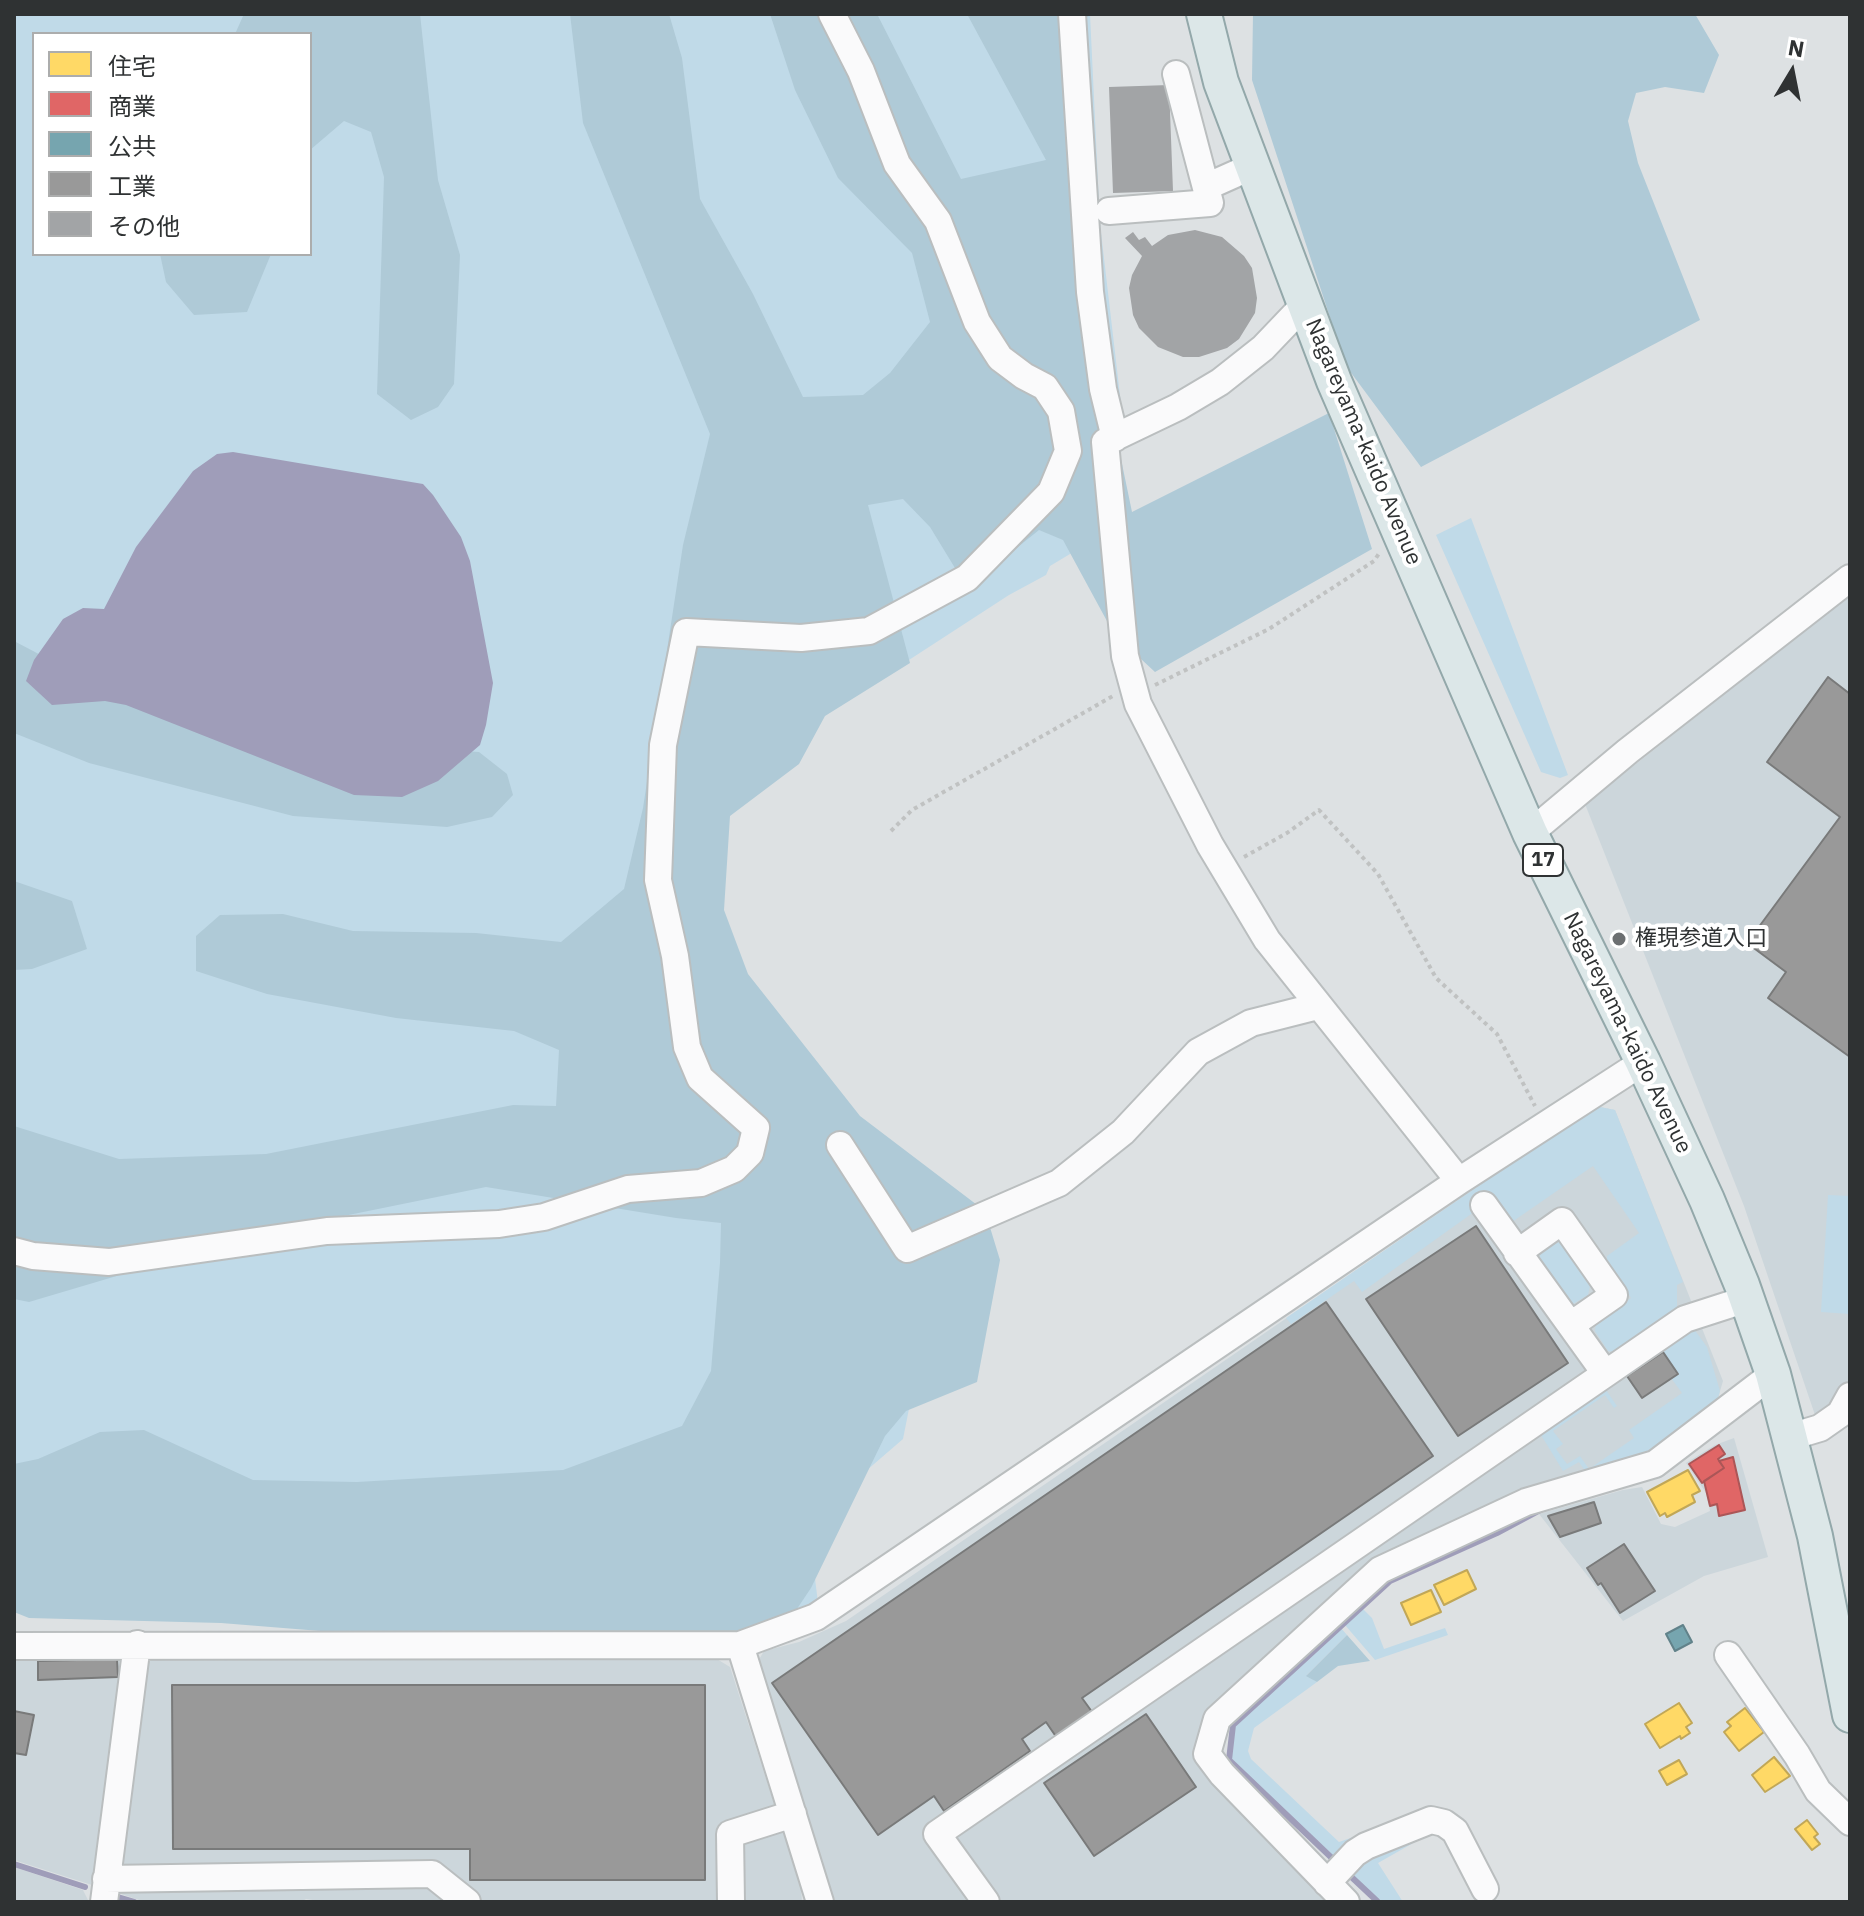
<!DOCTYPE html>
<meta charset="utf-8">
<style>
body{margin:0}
#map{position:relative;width:1864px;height:1916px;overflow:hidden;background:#dde1e3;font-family:"IBM Plex Sans","Noto Sans JP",sans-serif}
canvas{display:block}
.frame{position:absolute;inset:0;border:16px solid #2f3233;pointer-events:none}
.legend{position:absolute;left:32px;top:32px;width:280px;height:224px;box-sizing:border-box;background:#fff;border:2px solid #acadad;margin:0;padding:10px 14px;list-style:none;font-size:24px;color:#2f3233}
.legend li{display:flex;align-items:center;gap:16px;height:40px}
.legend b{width:40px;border:2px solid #acadad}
.north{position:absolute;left:1752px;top:32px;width:80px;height:80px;-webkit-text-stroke:6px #fff;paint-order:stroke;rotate:10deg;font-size:22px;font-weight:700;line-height:32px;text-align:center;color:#2f3233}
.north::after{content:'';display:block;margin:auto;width:28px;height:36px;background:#2f3233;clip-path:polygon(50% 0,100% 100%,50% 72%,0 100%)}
</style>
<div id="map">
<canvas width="1864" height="1916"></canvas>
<div class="frame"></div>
<ul class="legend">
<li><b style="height:22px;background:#ffd966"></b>住宅</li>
<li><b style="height:22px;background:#e06666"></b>商業</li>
<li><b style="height:22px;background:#76a5af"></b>公共</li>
<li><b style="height:22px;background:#999"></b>工業</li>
<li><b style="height:22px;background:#a2a4a6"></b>その他</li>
</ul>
<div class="north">N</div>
</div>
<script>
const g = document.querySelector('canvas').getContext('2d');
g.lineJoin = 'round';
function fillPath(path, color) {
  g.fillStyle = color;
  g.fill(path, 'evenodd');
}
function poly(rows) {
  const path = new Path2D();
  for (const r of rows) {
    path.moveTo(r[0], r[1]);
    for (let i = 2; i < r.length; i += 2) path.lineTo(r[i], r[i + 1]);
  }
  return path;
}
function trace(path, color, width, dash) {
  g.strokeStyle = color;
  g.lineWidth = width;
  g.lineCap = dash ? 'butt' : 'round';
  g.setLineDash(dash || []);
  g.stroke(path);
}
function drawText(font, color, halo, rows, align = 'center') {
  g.font = font + ' "IBM Plex Sans","Noto Sans JP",sans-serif';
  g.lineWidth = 8;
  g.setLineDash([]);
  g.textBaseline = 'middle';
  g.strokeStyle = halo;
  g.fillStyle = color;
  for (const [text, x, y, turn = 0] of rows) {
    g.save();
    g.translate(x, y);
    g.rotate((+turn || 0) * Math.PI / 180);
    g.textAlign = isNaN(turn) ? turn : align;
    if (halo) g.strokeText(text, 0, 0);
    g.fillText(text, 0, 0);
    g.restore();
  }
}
fillPath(poly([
 [1850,595,1850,1382,1828,1406,1815,1415,1744,1206,1585,804],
 [1595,1106,1615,1110,1723,1381,1716,1405,1652,1458,1377,1563,1205,1721,1193,1759,1333,1902,836,1902,825,1881,757,1663,764,1651,799,1642,846,1621],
 [1734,1438,1768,1557,1704,1576,1623,1621,1539,1514,1623,1490,1642,1487,1661,1524,1675,1527,1710,1511,1706,1493,1686,1463,1715,1445],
 [14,1652,114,1652,123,1661,92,1885,14,1860],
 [160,1653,707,1653,730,1667,801,1887,802,1902,327,1902,306,1899,301,1902,145,1902,118,1893,148,1663],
 [14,1867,83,1890,89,1902,14,1902]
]), '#ccd6db');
fillPath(poly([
 [14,14,1090,14,1100,224,1123,421,1105,533,1050,566,1046,575,1009,595,872,684,752,717,686,881,930,1303,903,1439,808,1521,818,1603,738,1626,14,1582],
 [34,34,310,34,310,254,34,254],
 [1471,518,1568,775,1560,778,1541,772,1436,535],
 [1595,1106,1615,1110,1683,1282,1677,1285,1677,1311,1615,1352,1608,1351,1595,1331,1596,1324,1631,1298,1607,1261,1607,1256,1639,1233,1593,1166,1512,1222,1495,1197,1362,1292,1354,1281,1291,1324,1286,1318],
 [1828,1195,1850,1196,1850,1314,1821,1312],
 [1559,1242,1563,1243,1590,1286,1588,1295,1573,1304,1566,1302,1539,1260,1541,1251],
 [1694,1329,1707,1347,1720,1391,1716,1405,1652,1458,1588,1475,1579,1462,1563,1471,1541,1435,1606,1390,1617,1406,1614,1408,1605,1395,1553,1431,1563,1444,1556,1449,1567,1464,1580,1456,1589,1469,1634,1438,1629,1430,1682,1393,1671,1378,1678,1373,1663,1352],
 [1363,1609,1372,1618,1384,1649,1445,1628,1448,1635,1375,1660,1345,1625],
 [1341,1628,1347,1635,1307,1675,1317,1682,1254,1728,1248,1751,1251,1759,1339,1842,1391,1824,1338,1861,1231,1760,1234,1726],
 [1420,1834,1422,1838,1378,1863,1403,1902,1380,1902,1347,1869]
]), '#c0dae8');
fillPath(poly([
 [244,14,420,14,438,180,460,255,454,384,438,407,411,420,377,394,384,177,371,132,344,121,310,150,310,34,235,34],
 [570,14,669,14,682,58,700,199,753,294,803,397,863,395,890,373,930,322,912,253,838,178,795,90,770,14,877,14,961,179,1046,160,967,14,1094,14,1084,18,1099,353,1132,512,1329,413,1372,549,1155,672,1114,634,1063,540,1039,530,983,575,955,568,930,527,903,499,868,505,910,663,825,716,799,764,730,816,724,910,748,974,860,1116,985,1211,1000,1260,977,1382,906,1411,885,1436,811,1588,776,1640,420,1639,221,1623,29,1618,14,1612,14,1464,38,1459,100,1432,144,1430,253,1480,357,1482,563,1470,682,1426,711,1371,720,1263,721,1223,676,1218,486,1187,265,1232,29,1302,14,1299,14,1126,119,1159,266,1154,513,1105,556,1106,559,1050,514,1031,396,1018,267,994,196,971,196,936,220,915,283,914,353,931,476,933,561,942,624,889,643,808,683,545,710,434,583,123],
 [1253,14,1695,14,1719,55,1704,93,1665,87,1636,93,1628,121,1638,163,1700,320,1421,467,1346,366,1252,80],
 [160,254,271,254,247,312,194,315,166,282],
 [14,641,54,662,417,748,479,752,507,774,513,795,492,817,447,827,293,816,89,763,14,733],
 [14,881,72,901,87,949,32,969,14,970],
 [1347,1635,1370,1661,1338,1666,1317,1682,1306,1676]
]), '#afcad7');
fillPath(poly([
 [233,452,423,484,433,495,461,537,470,561,493,683,486,725,480,745,438,781,402,797,354,795,126,705,105,701,52,705,26,681,34,660,63,619,83,608,104,609,136,547,193,471,217,454]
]), '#9f9db9');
const homes = poly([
 [1688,1470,1700,1491,1692,1495,1695,1502,1667,1517,1665,1513,1660,1516,1647,1492,1688,1470],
 [1467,1570,1476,1589,1444,1605,1434,1585,1467,1570],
 [1431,1590,1441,1612,1411,1625,1401,1603,1431,1590],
 [1679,1703,1692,1723,1686,1727,1690,1733,1681,1739,1680,1736,1660,1748,1645,1724,1679,1703],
 [1745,1708,1764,1732,1739,1751,1724,1732,1731,1726,1727,1722,1745,1708],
 [1774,1757,1790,1776,1765,1792,1752,1775,1774,1757],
 [1679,1760,1687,1774,1667,1785,1659,1771,1679,1760],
 [1807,1820,1818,1834,1814,1837,1820,1844,1812,1850,1795,1829,1807,1820]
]);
fillPath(homes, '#ffd966');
trace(homes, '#c1a757', 2);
const shops = poly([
 [1719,1445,1725,1454,1718,1459,1724,1468,1702,1483,1689,1464,1719,1445],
 [1733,1457,1745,1510,1719,1516,1717,1504,1710,1506,1704,1481,1724,1468,1719,1461,1733,1457]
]);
fillPath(shops, '#e06666');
trace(shops, '#ab5657', 2);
const public = poly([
 [1683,1625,1692,1642,1675,1651,1666,1634,1683,1625]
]);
fillPath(public, '#76a5af');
trace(public, '#61828a', 2);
const industry = poly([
 [1828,677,1850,694,1850,1057,1768,998,1786,972,1747,943,1840,817,1767,762,1828,677],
 [1476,1226,1568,1363,1458,1436,1366,1299,1476,1226],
 [1326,1302,1433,1456,1082,1698,1095,1716,1059,1741,1046,1722,1022,1739,1030,1751,944,1811,934,1796,878,1835,772,1683,1326,1302],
 [1663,1352,1678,1374,1642,1398,1627,1376,1663,1352],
 [1594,1502,1601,1523,1560,1537,1548,1516,1594,1502],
 [1624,1544,1655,1591,1620,1613,1601,1583,1598,1585,1587,1568,1624,1544],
 [117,1659,118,1677,38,1680,38,1661,117,1659],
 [172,1685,705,1685,705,1880,470,1880,470,1849,173,1849,172,1685],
 [14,1711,34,1715,26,1755,14,1753,14,1711],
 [1146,1714,1196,1787,1094,1856,1044,1783,1146,1714]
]);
fillPath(industry, '#999');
trace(industry, '#797a7a', 2);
trace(poly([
 [1336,1862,1229,1760,1233,1725,1390,1581,1497,1533,1540,1510],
 [14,1864,85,1887],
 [1345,1871,1377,1901],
 [117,1897,134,1902]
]), '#9f9db9', 6);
fillPath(poly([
 [1169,85,1173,191,1113,193,1109,87],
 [1195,230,1222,237,1244,256,1252,268,1257,298,1255,313,1239,339,1227,348,1199,357,1183,357,1158,347,1139,328,1133,315,1129,288,1132,275,1142,256,1125,238,1133,232,1139,240,1145,237,1152,246,1168,235]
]), '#a2a4a6');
const minor = poly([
 [1072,14,1090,292,1103,389,1115,438],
 [1206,187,1253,166],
 [1109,211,1210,203,1176,74],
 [1305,304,1263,348,1220,382,1178,407,1105,442,1125,656,1138,704,1210,845,1267,940,1459,1181],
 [1530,833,1628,751,1850,578],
 [840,1145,907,1249,1059,1183,1123,1132,1198,1052,1251,1023,1318,1006],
 [1484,1205,1605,1373],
 [14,1251,33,1256,109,1262,327,1231,499,1224,544,1217,628,1189,701,1183,734,1169,750,1153,756,1128,700,1078,687,1047,675,956,658,880,663,745,686,632,801,638,869,631,967,578,1051,492,1068,451,1061,411,1045,387,1024,376,1000,358,977,322,938,221,897,164,861,71,832,14],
 [1517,1253,1562,1221,1614,1295,1571,1325],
 [1790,1437,1820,1428,1840,1414,1850,1396],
 [740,1645,820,1902],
 [14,1646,740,1645,816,1617,1459,1181,1643,1062],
 [1728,1655,1797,1755,1818,1791,1850,1822],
 [106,1879,432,1874,467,1902],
 [1327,1883,1355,1853,1366,1846,1431,1820,1444,1823,1455,1831,1485,1889],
 [104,1902,137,1644],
 [731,1902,730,1834,793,1814],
 [986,1902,937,1834,1685,1319,1747,1299],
 [1346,1902,1222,1774,1207,1754,1217,1719,1380,1570,1526,1502,1655,1464,1773,1374]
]);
const major = poly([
 [1204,14,1221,82,1334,381,1530,833,1643,1062,1707,1200,1742,1285,1773,1374,1815,1536,1850,1715]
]);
trace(minor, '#babebf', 30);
trace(major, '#93a8aa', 38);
trace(poly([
 [1155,685,1269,629,1374,561,1380,552],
 [891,831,912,810,1113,696],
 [1244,857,1287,833,1319,810,1378,874,1436,978,1497,1034,1535,1106]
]), '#c0c2c2', 4, [4, 4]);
trace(minor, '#fafafb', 26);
trace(major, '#dce7e8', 34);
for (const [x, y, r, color] of [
 [1619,939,8,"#6c6f71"]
]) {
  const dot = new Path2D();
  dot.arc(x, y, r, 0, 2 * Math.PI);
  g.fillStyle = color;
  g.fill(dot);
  trace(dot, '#fff', 3);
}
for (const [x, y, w] of [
 [1543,860,40]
]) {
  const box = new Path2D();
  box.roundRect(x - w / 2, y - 16, w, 32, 6);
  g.fillStyle = '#fff';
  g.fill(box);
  trace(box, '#2f3233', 2);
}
drawText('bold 20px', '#2f3233', null, [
 ["17",1543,860]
]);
drawText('22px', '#2f3233', '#fff', [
 ["Nagareyama-kaido Avenue",1363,442,67],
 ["Nagareyama-kaido Avenue",1627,1033,64]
]);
drawText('22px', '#2f3233', '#fff', [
 ["権現参道入口",1635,939]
], 'left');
</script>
